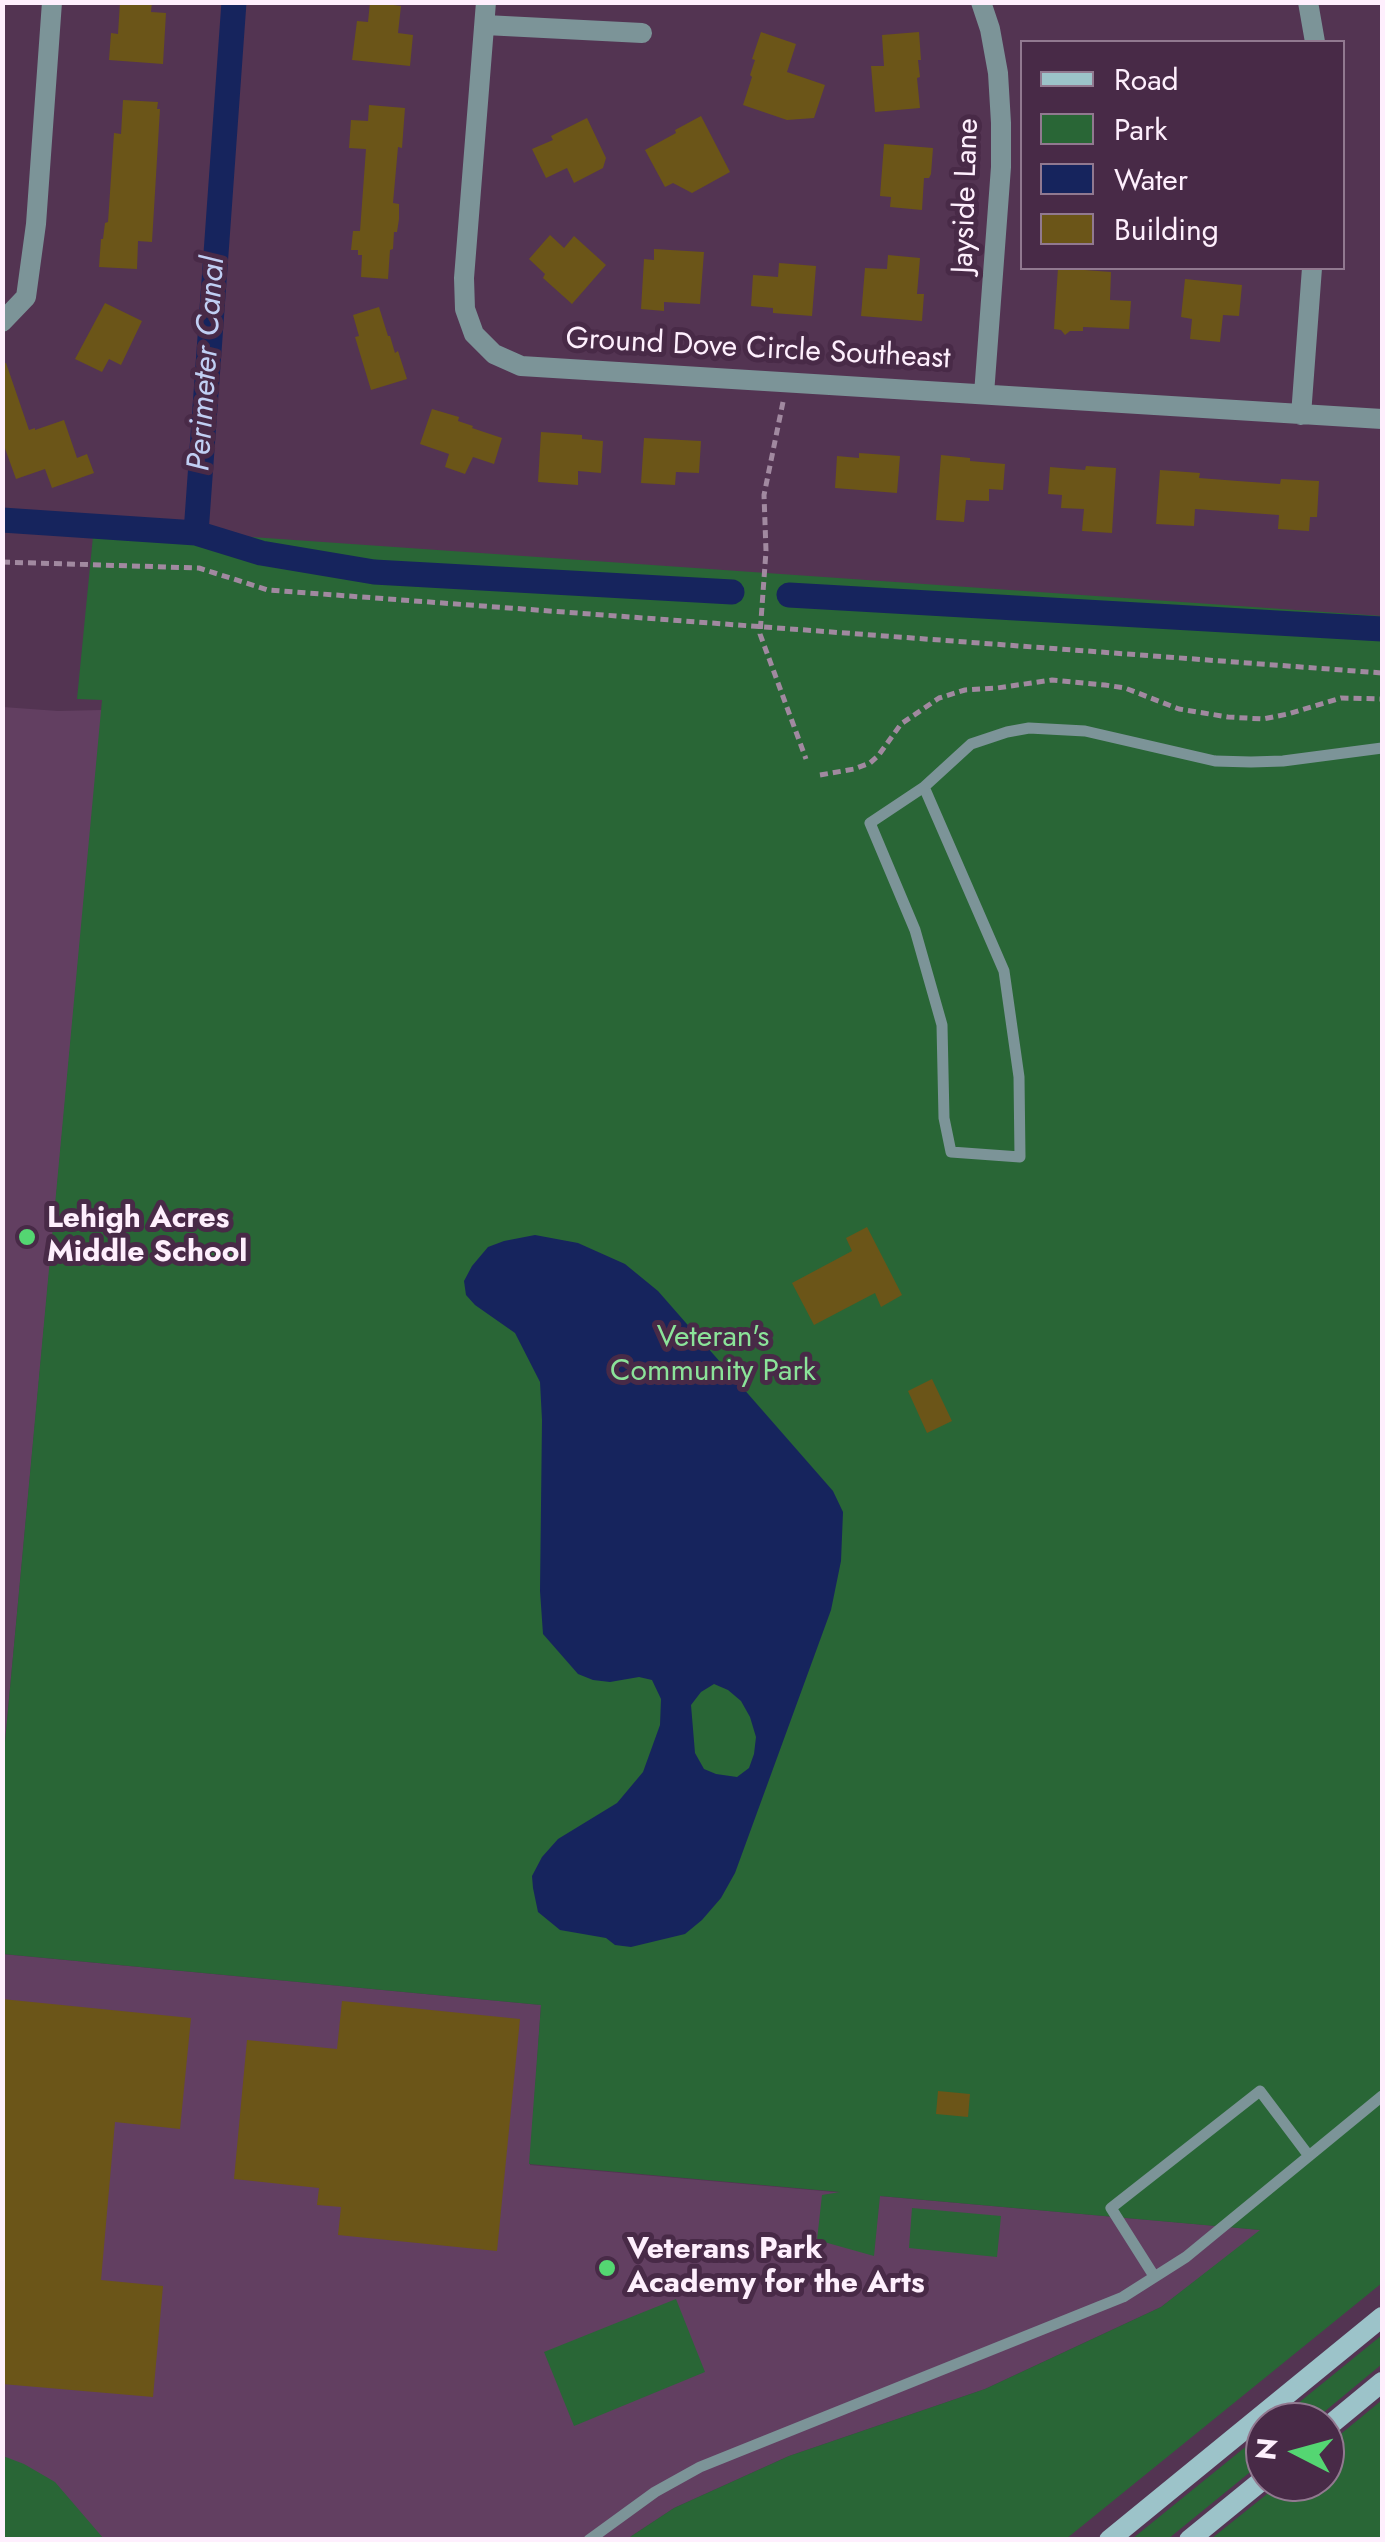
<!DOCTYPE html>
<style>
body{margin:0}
#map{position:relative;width:1385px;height:2542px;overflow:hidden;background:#533452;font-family:Jost,sans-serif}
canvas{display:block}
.frame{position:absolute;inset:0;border:5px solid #feeffd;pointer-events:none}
.legend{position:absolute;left:1020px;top:40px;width:325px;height:230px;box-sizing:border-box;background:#482a47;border:2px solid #917990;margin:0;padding:12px 18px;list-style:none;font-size:30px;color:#feeffd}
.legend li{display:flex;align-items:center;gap:20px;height:50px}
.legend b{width:50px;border:2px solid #917990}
.north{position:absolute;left:1245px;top:2402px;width:100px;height:100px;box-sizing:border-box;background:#482a47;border:2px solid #917990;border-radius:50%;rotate:276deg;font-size:28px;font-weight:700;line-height:40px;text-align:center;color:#feeffd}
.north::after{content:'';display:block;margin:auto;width:35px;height:45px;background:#54d672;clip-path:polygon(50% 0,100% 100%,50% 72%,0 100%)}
</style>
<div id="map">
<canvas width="1385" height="2542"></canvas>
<div class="frame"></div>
<ul class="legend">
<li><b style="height:12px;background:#9cc3c9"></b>Road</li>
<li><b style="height:28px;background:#296636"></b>Park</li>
<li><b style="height:28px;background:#16245d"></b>Water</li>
<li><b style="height:28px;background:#6b5518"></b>Building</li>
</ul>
<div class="north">N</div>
</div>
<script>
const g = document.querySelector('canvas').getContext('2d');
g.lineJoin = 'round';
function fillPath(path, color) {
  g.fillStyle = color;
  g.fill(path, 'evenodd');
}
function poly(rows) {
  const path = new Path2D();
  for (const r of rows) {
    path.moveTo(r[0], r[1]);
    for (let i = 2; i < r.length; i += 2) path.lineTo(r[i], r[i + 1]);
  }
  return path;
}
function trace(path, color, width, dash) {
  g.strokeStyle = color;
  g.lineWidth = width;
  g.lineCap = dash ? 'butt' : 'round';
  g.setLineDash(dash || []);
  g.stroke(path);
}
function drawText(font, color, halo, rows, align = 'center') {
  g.font = font + ' Jost,sans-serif';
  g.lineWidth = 10;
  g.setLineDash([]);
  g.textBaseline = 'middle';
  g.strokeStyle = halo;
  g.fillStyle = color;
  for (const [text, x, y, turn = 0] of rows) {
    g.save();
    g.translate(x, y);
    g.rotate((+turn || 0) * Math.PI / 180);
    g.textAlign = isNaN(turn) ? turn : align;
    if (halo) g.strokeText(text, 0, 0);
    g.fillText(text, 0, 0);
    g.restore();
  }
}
fillPath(poly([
 [3,707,58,711,102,710,3,1763],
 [2,1954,541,2005,530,2165,1262,2230,1161,2307,985,2389,789,2456,674,2508,627,2539,3,2539]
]), '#623f61');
fillPath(poly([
 [94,526,1382,616,1382,2283,1066,2539,627,2539,674,2508,789,2456,985,2389,1161,2307,1260,2230,880,2196,874,2256,817,2240,822,2195,840,2192,529,2164,541,2005,3,1954,3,1763,102,700,77,699],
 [912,2208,1001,2216,997,2257,909,2248],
 [676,2299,705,2372,574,2426,544,2352],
 [1382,2335,1382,2364,1312,2422,1275,2422],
 [1382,2400,1382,2539,1211,2539,1282,2482,1325,2482,1325,2447],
 [1265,2431,1265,2460,1168,2539,1132,2539],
 [3,2456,24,2464,55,2482,104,2539,3,2539]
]), '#296636');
fillPath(poly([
 [535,1235,578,1243,625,1264,658,1291,833,1491,843,1512,841,1561,831,1610,735,1873,721,1898,702,1920,685,1934,631,1947,615,1945,606,1938,560,1930,538,1912,533,1888,532,1876,542,1857,558,1839,617,1803,643,1772,660,1725,661,1699,652,1680,639,1677,610,1682,593,1680,578,1674,543,1634,540,1591,542,1420,540,1382,515,1333,475,1305,466,1295,464,1281,472,1266,488,1247,504,1241],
 [714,1684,728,1690,741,1701,750,1717,756,1737,754,1754,749,1768,737,1777,716,1774,704,1769,695,1753,691,1705,701,1692]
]), '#16245d');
trace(poly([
 [2,520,196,533,234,2],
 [196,533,261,553,374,572,732,592],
 [789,595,1382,629]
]), '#16245d', 25);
fillPath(poly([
 [120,2,152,2,151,12,166,13,163,64,109,60,111,33,118,34],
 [370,2,401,6,398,33,413,35,410,66,352,60,357,21,368,22],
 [761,32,796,44,787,72,825,85,814,118,787,120,743,105,752,77,750,75,755,60,752,59],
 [919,32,921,60,918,60,920,77,917,78,920,108,875,112,871,66,884,66,882,35],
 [123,100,158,102,157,109,160,109,152,242,138,241,137,269,99,267,101,239,103,239,105,223,108,222,114,133,121,134],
 [369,105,405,108,402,148,398,147,393,203,399,204,399,219,397,232,394,232,393,249,390,250,388,279,361,277,362,255,358,255,358,250,351,250,353,231,360,231,366,149,349,148,351,120,368,121],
 [701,116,730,172,692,193,673,183,665,187,645,150,676,133,675,130],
 [587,118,606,158,603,168,574,183,567,168,546,178,532,149,553,140,551,136],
 [884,144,933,148,931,174,929,178,924,178,922,210,890,207,891,197,880,196],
 [550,235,564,248,574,236,606,265,572,304,543,278,545,274,529,259],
 [654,249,704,252,700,304,664,302,664,311,641,309,644,259,654,260],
 [888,255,920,258,917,294,924,294,922,321,861,316,865,268,887,269],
 [779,263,816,266,812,316,773,313,773,308,751,306,753,275,778,277],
 [1058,268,1111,272,1110,300,1131,301,1129,329,1083,327,1083,331,1070,331,1065,335,1061,330,1054,329],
 [1185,279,1242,285,1239,316,1223,315,1220,342,1190,339,1192,319,1181,317],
 [105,303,142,321,121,365,109,359,102,372,75,359],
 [379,307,388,336,390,336,395,353,398,351,407,379,371,390,355,337,359,336,353,315],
 [2,363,6,363,29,430,35,428,35,430,64,420,77,458,87,454,94,473,52,488,45,469,16,479,2,440],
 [432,409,459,417,458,421,473,426,472,428,502,438,494,464,473,457,465,474,445,467,449,454,420,444],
 [541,432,582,435,582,439,603,441,601,473,578,471,578,485,538,482],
 [644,438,701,441,699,473,676,472,675,485,641,483],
 [859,453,900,456,897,493,835,488,837,456,859,458],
 [941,455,970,458,970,461,1005,464,1003,490,989,489,989,501,966,500,964,522,936,520],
 [1086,466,1116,468,1112,533,1082,531,1084,509,1061,508,1062,495,1048,494,1050,467,1085,470],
 [1160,470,1200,473,1199,478,1238,481,1280,484,1281,479,1319,481,1317,517,1310,517,1309,531,1278,529,1279,515,1195,509,1194,526,1156,524],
 [867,1227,902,1295,881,1307,875,1293,814,1325,792,1283,852,1251,846,1238],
 [932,1379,952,1421,927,1433,908,1391],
 [2,1999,191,2018,180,2129,115,2122,101,2280,163,2286,153,2397,2,2384],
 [342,2001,520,2019,497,2251,338,2235,341,2207,317,2205,319,2188,234,2179,247,2040,337,2049],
 [938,2091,970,2094,968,2117,936,2114]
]), '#6b5518');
trace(poly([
 [783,402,764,495,766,551,760,634,806,759],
 [2,562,199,568,268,590,1382,673],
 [820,775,854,769,870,763,878,756,901,724,939,698,965,690,997,688,1052,680,1105,685,1125,688,1179,709,1228,717,1263,719,1288,714,1341,698,1382,699]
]), '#a189a0', 5, [8, 5]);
trace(poly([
 [924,787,1004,971,1019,1077,1020,1157,951,1152,944,1118,942,1025,915,930,870,823,924,787,971,744,1007,732,1029,728,1085,731,1215,761,1251,762,1283,761,1382,748],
 [1154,2276,1111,2208,1260,2091,1309,2156],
 [589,2540,655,2492,700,2467,1123,2297,1186,2257,1382,2096]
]), '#7c9498', 11);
trace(poly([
 [486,2,464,278,465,309,474,334,494,354,521,366,1382,419],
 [981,2,990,29,998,73,1001,123,1001,167,984,394],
 [1308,2,1315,42],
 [485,25,642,33],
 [2,322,26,297,36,224,52,2],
 [1301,415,1312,268]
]), '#7c9498', 20);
trace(poly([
 [1325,2429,1382,2382],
 [1109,2540,1382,2317],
 [1189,2540,1265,2478]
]), '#9cc3c9', 20);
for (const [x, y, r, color] of [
 [27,1237,10,"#54d672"],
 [607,2268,10,"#54d672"]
]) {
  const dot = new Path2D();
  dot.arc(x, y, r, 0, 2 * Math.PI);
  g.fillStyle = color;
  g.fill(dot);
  trace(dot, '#482a47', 4);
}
drawText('30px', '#feeffd', '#482a47', [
 ["Jayside Lane",967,196,-88],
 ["Ground Dove Circle Southeast",758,350,3]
]);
drawText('bold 30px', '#feeffd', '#482a47', [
 ["Lehigh Acres",47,1220],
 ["Middle School",47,1254],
 ["Veterans Park",627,2251],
 ["Academy for the Arts",627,2285]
], 'left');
drawText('30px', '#8be399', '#482a47', [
 ["Veteran's",713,1339],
 ["Community Park",713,1373]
]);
drawText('italic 32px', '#c0cff3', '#482a47', [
 ["Perimeter Canal",208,364,-86]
]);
</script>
